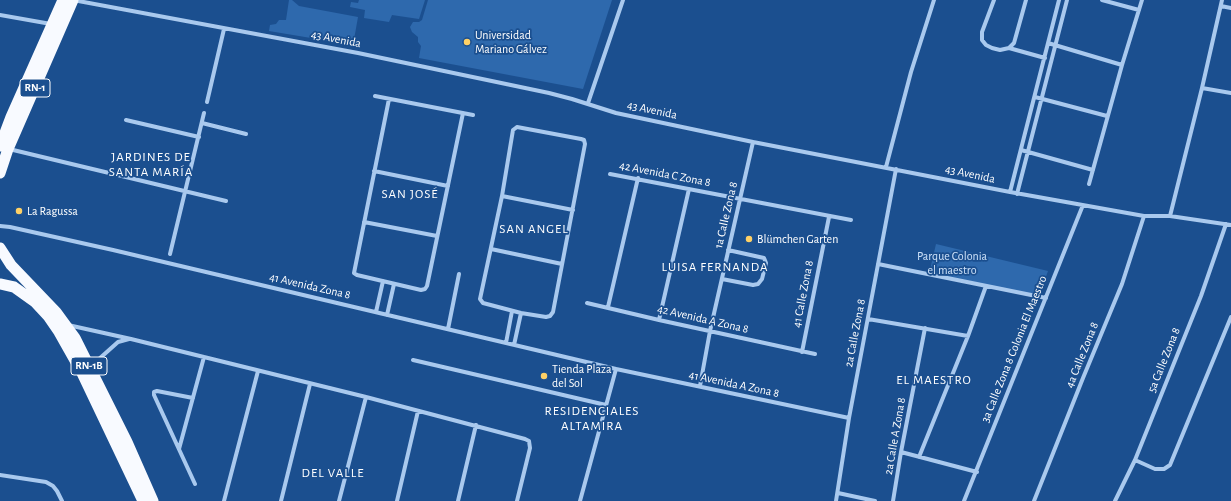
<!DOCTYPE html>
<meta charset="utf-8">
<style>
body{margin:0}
canvas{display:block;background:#1b4f8f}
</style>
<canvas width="1231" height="501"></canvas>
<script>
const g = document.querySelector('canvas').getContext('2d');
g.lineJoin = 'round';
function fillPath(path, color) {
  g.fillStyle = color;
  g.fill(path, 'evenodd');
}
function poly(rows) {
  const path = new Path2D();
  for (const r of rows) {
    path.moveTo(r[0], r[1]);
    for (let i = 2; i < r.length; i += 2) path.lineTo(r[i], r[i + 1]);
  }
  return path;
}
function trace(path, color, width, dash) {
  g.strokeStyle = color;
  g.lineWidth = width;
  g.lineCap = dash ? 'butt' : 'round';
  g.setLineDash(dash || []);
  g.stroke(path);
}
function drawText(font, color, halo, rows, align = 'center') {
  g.font = font + ' "Alegreya Sans",sans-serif';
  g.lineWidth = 3.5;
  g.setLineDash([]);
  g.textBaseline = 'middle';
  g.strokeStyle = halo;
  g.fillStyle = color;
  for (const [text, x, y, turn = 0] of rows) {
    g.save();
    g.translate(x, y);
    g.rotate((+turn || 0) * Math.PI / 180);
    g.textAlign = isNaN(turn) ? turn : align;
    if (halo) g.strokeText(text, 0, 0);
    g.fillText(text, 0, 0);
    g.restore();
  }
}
fillPath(poly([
 [289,0,292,0,299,6,358,17,353,45,269,31,270,25,276,24,279,20,286,20],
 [359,0,425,0,419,19,392,15,389,22,364,18,365,10,350,7,351,2,358,3],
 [428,0,612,0,583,89,419,58,421,46,418,42,418,37,412,32,410,27,413,22,419,22,422,20],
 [936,244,1048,271,1039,296,929,274]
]), '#2e69ad');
trace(poly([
 [73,0,358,53,549,93,572,99,616,113,753,142,1010,192,1144,216,1170,216,1231,225],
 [994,0,982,32,982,40,986,45,992,48,1000,50,1009,48,1014,43,1026,0],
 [1102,0,1139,10],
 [1221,6,1231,8],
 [0,15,51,24],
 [1048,43,1122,65],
 [1009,48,1045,58],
 [1202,88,1231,93],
 [375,96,473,115],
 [1035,97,1107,116],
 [389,99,354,273,357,275,421,290,425,289,427,286,463,113],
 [207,102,224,29],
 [588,103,623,0],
 [126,120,199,137],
 [202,123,246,134],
 [517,127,581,139,584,140,585,144,553,312,550,316,546,317,521,313,483,303,480,299,502,196,513,130,517,127],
 [9,149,226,201],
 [1021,150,1093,170],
 [886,167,911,72,934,0],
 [374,171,448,186],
 [610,174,851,220],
 [1089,184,1122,65,1142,0],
 [1010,192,1059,0],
 [1017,194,1067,0],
 [502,196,573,210],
 [1170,216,1202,88,1222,0],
 [364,222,437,236],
 [0,226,10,227,113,250,616,369,849,418],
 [491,249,562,264],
 [170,254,204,113],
 [878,264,1046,298],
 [722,279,753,285,758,284,762,279,766,263,764,258,728,250],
 [587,303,659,320,815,354],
 [608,307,638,178],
 [376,312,383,281],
 [387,315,394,284],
 [868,319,968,336],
 [659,320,689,189],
 [68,325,131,339,366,397,525,439,529,441,530,448,517,501],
 [448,329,459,274],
 [506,343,512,311],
 [514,345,521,313],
 [802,352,829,217],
 [413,360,606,405],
 [90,367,118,342,129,339],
 [700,386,710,331,753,142],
 [193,398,157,391,154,392,154,395,195,484],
 [179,449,204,357],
 [901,452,977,472],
 [919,457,968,336,986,286],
 [1135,460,1155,469,1164,469,1170,465,1231,317],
 [0,475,46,482,53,486,57,491,62,501],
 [838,493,875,501],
 [224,501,258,371],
 [281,501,310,384],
 [339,501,366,397],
 [397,501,418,411],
 [458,501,476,425],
 [580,501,616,369],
 [836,501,849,418,896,169],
 [893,501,901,452,925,328],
 [964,501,1083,205],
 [1034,501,1083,378,1122,284,1144,216],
 [1115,501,1135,460,1201,296,1226,224]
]), '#a9c9ee', 4);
trace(poly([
 [0,146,11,117,63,0],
 [0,173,8,149,73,0],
 [0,248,11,265,56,312,75,338,127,442,153,501],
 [0,284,14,287,35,302,48,316,59,332,81,371,143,501]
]), '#f8faff', 11);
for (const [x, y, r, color] of [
 [467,42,4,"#ffd166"],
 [19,211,4,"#ffd166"],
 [749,239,4,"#ffd166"],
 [544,376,4,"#ffd166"]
]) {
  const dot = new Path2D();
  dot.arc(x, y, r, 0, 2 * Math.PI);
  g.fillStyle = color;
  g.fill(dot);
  trace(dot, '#1b4f8f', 1.5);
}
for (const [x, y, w] of [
 [35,88,30],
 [89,366,36]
]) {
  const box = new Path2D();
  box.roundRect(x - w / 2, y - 9, w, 18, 3);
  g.fillStyle = '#1b4f8f';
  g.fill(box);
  trace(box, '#fff', 1);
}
drawText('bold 11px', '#fff', null, [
 ["RN-1",35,88],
 ["RN-1B",89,366]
]);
drawText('12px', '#fff', '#1b4f8f', [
 ["Universidad",475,35],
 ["Mariano Gálvez",475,49],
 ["La Ragussa",27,211],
 ["Blümchen Garten",757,239],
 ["Tienda Plaza",552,369],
 ["del Sol",552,383]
], 'left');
drawText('12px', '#fff', '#1b4f8f', [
 ["43 Avenida",336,39,11],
 ["43 Avenida",652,110,12],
 ["42 Avenida C Zona 8",665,174,11],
 ["43 Avenida",970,174,12],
 ["1a Calle Zona 8",726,215,-77],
 ["41 Avenida Zona 8",310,286,13],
 ["41 Calle Zona 8",803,294,-79],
 ["42 Avenida A Zona 8",703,319,13],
 ["2a Calle Zona 8",855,333,-79],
 ["3a Calle Zona 8 Colonia El Maestro",1014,349,-68],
 ["4a Calle Zona 8",1082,355,-68],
 ["5a Calle Zona 8",1164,360,-68],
 ["41 Avenida A Zona 8",734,384,12],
 ["2a Calle A Zona 8",895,436,-80]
]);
drawText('12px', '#cfe3fa', '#1b4f8f', [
 ["Parque Colonia",952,256],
 ["el maestro",952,270]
]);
g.letterSpacing = '1px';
drawText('13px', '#fff', '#1b4f8f', [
 ["JARDINES DE",151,157],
 ["SANTA MARÍA",151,172],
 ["SAN JOSÉ",410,194],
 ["SAN ANGEL",534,229],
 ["LUISA FERNANDA",715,267],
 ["EL MAESTRO",934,380],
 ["RESIDENCIALES",592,411],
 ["ALTAMIRA",592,426],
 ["DEL VALLE",333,473]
]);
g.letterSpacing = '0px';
</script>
